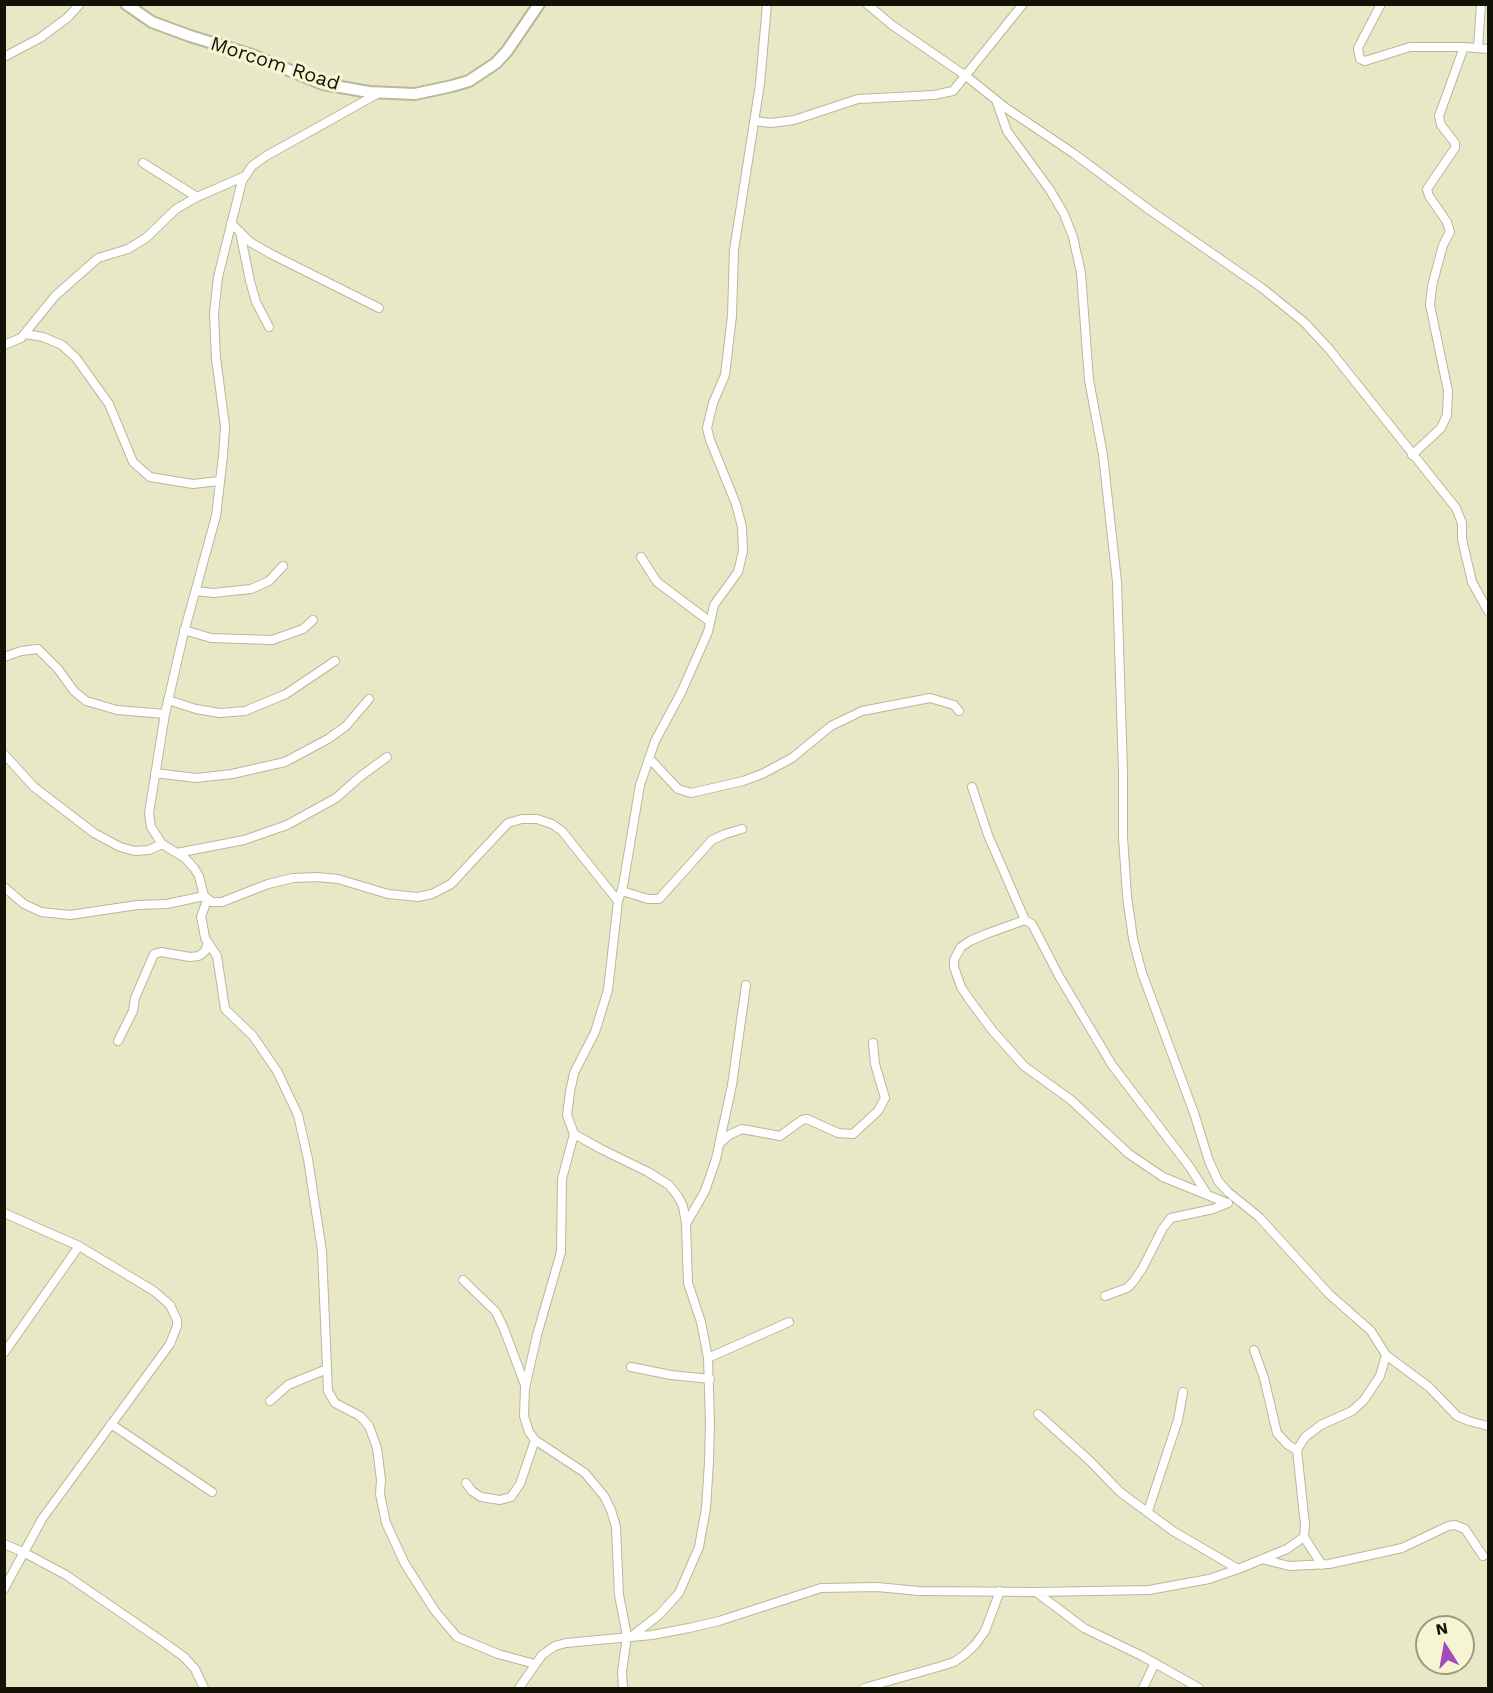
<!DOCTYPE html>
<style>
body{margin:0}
#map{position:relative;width:1493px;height:1693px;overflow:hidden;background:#e9e8c6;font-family:"Work Sans",sans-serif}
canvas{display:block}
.frame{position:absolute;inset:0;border:6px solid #121206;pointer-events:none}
.north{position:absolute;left:1415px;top:1615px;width:60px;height:60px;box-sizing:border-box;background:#f6f5d3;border:2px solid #9b9a81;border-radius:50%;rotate:349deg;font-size:16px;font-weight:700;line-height:24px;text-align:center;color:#121206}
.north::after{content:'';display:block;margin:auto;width:21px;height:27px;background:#a34bb8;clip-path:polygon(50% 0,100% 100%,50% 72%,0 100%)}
</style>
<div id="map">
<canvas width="1493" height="1693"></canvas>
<div class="frame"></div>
<div class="north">N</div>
</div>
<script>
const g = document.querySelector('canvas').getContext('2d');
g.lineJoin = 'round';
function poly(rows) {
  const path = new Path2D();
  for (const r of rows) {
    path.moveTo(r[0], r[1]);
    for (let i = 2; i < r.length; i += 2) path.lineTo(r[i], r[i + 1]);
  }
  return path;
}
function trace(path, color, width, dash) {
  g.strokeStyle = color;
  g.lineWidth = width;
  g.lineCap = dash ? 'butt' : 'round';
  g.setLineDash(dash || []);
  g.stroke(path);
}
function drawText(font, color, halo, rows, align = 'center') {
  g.font = font + ' "Work Sans",sans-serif';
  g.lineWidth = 6;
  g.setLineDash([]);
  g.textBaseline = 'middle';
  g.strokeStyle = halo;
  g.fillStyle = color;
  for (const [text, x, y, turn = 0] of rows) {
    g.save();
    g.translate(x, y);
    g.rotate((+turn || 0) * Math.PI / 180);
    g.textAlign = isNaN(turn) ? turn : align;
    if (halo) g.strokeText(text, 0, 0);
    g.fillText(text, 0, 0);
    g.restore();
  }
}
const street = poly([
 [867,4,892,25,966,76,1006,108,1073,153,1151,211,1262,288,1304,322,1329,349,1456,508,1462,523,1462,539,1472,582,1488,611],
 [1381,4,1358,48,1360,59,1365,61,1410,47,1464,47,1488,49],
 [1478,48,1481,4],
 [4,57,40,38,67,18,80,4],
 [379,93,266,156,252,166,242,181,218,277,214,314,216,358,225,426,223,456,216,516,183,636,165,714,149,813,151,827,162,844,185,858,194,868,199,876,204,896,212,902,222,902,268,884,293,878,317,877,338,879,388,894,418,897,432,894,451,884,508,823,522,819,537,819,552,824,562,831,618,901],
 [996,100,1007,131,1050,190,1064,214,1073,237,1081,273,1089,380,1103,455,1117,582,1123,772,1123,837,1127,896,1133,939,1142,973,1194,1113,1209,1161,1218,1181,1228,1192,1259,1217,1329,1294,1371,1331,1386,1355,1380,1376,1364,1400,1352,1411,1321,1425,1305,1437,1297,1450,1305,1525,1304,1537,1322,1565],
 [754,121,771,123,794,120,858,99,934,95,953,91,1023,4],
 [143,163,197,197],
 [231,223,250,242,271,254,379,308],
 [240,232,250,281,256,302,269,327],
 [25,334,43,337,62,345,76,358,109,404,133,462,150,477,193,484,219,481],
 [4,345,21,338,55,296,98,258,128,249,146,238,176,209,197,197,243,177],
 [1412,455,1441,428,1447,415,1448,391,1430,305,1432,286,1443,245,1450,232,1447,222,1429,196,1427,189,1455,148,1455,143,1441,125,1439,116,1464,47],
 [641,557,657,582,709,621],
 [196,591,213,593,251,589,269,581,283,566],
 [184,630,211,638,272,640,303,629,313,620],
 [4,657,21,651,38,649,58,669,74,691,86,701,117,710,165,714],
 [168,700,196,709,220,713,245,711,286,694,335,661],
 [4,754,34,787,94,833,120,847,135,851,149,850,162,844],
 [649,758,678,789,691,793,743,781,762,774,792,758,831,726,862,711,930,698,954,705,959,711],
 [155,773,196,778,232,774,285,762,328,739,346,726,369,699],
 [972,787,988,835,1025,920,1032,924,1059,976,1112,1065,1189,1166,1207,1194],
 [177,853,244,840,287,825,336,798,361,776,387,757],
 [4,887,24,904,41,912,70,915,137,905,167,904,204,896],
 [622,891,648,899,659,899,712,840,725,834,742,829],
 [207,900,201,917,203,926,205,938,217,956,225,1009,253,1036,277,1071,298,1115,308,1159,322,1251,328,1391,335,1403,360,1416,369,1426,377,1448,381,1480,380,1494,386,1523,405,1564,435,1611,457,1637,498,1654,535,1664],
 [1025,920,986,934,970,941,961,947,954,960,954,967,961,987,969,999,992,1030,1024,1066,1071,1100,1129,1154,1163,1177,1227,1203],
 [118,1041,133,1011,135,998,154,954,161,952,190,957,199,956,205,951,208,943],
 [574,1134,601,1149,648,1172,669,1185,677,1195,683,1206,686,1224,688,1283,701,1322,708,1358,710,1423,709,1462,706,1508,699,1547,679,1593,659,1615,632,1636],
 [719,1144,729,1135,742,1129,780,1136,802,1120,807,1119,838,1133,853,1134,878,1111,885,1098,875,1064,873,1043],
 [4,1213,79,1246,154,1291,170,1305,177,1320,177,1326,170,1344,42,1519,4,1589],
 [686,1224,705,1191,716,1159,732,1085,746,985],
 [463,1280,496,1312,504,1329,525,1385],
 [1105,1296,1127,1288,1133,1282,1142,1269,1163,1228,1171,1218,1213,1209,1228,1203],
 [1254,1350,1264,1378,1277,1433,1288,1445,1297,1450],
 [4,1353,79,1246],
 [1386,1355,1429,1387,1457,1416,1469,1421,1488,1426],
 [708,1358,789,1322],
 [631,1367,671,1375,710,1379],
 [270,1401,288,1385,327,1369],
 [1038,1414,1090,1461,1120,1492,1173,1531,1238,1569],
 [111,1424,212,1492],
 [466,1483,472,1491,481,1497,500,1500,511,1497,520,1484,535,1440],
 [1148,1511,1178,1420,1183,1392],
 [4,1544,23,1552,66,1575,162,1641,184,1657,195,1669,204,1688],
 [1262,1559,1289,1566,1329,1564,1402,1548,1448,1526,1455,1525,1465,1529,1483,1556],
 [1036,1592,1084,1628,1142,1656,1199,1688],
 [519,1688,542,1655,555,1646,566,1643,652,1635,689,1628,719,1621,821,1588,877,1587,919,1591,1036,1592,1149,1590,1209,1579,1238,1569,1287,1549,1304,1537],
 [623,1688,622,1672,627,1636,619,1595,616,1527,611,1510,604,1496,585,1473,535,1440,529,1432,524,1416,525,1388,537,1335,561,1252,562,1179,574,1134,567,1115,570,1092,574,1073,595,1032,608,990,618,901,623,886,640,785,655,741,681,693,708,632,714,605,738,572,743,551,742,527,736,504,710,440,707,428,713,403,725,375,732,316,734,250,760,84,767,4],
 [864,1688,938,1667,954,1662,964,1655,975,1645,985,1631,1000,1591],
 [1143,1688,1155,1663]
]);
const secondary = poly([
 [126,4,152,22,190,36,252,55,323,84,369,92,415,94,452,86,469,81,496,63,507,51,539,4]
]);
trace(street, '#b9b897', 10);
trace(secondary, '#b9b897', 14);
trace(street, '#fff', 8);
trace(secondary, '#fff', 10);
drawText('20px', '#121206', '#f6f5d3', [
 ["Morcom Road",275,64,18]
]);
</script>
